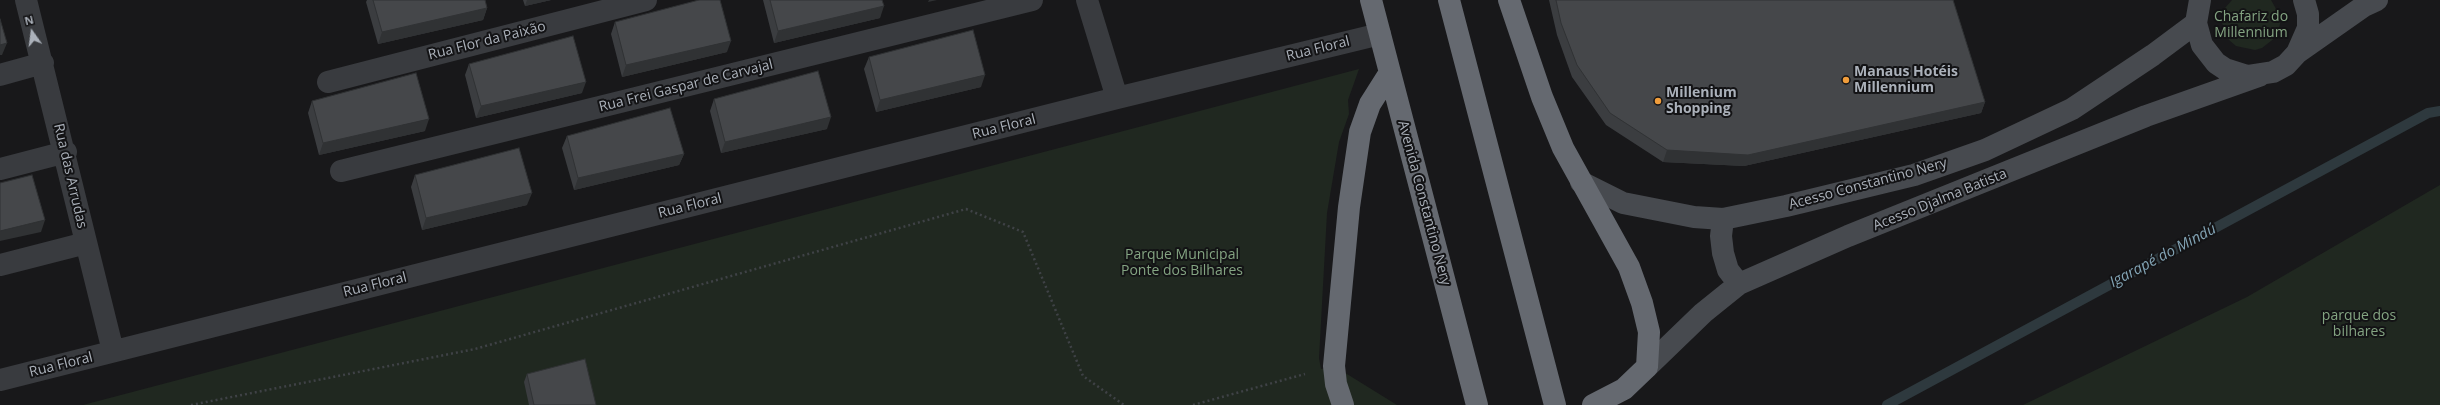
<!DOCTYPE html>
<meta charset="utf-8">
<style>
body{margin:0}
#map{position:relative;width:2440px;height:405px;overflow:hidden;background:#18181a;font-family:"Open Sans",sans-serif}
canvas{display:block}
.north{position:absolute;left:12px;top:12px;width:40px;height:40px;-webkit-text-stroke:3px #131315;paint-order:stroke;rotate:346deg;font-size:11px;font-weight:700;line-height:16px;text-align:center;color:#abb1ba}
.north::after{content:'';display:block;margin:auto;width:14px;height:18px;background:#abb1ba;clip-path:polygon(50% 0,100% 100%,50% 72%,0 100%)}
</style>
<div id="map">
<canvas width="2440" height="405"></canvas>
<div class="north">N</div>
</div>
<script>
const g = document.querySelector('canvas').getContext('2d');
g.lineJoin = 'round';
function fillPath(path, color) {
  g.fillStyle = color;
  g.fill(path, 'evenodd');
}
function poly(rows) {
  const path = new Path2D();
  for (const r of rows) {
    path.moveTo(r[0], r[1]);
    for (let i = 2; i < r.length; i += 2) path.lineTo(r[i], r[i + 1]);
  }
  return path;
}
function trace(path, color, width, dash) {
  g.strokeStyle = color;
  g.lineWidth = width;
  g.lineCap = dash ? 'butt' : 'round';
  g.setLineDash(dash || []);
  g.stroke(path);
}
function drawText(font, color, halo, rows, align = 'center') {
  g.font = font + ' "Open Sans",sans-serif';
  g.lineWidth = 4;
  g.setLineDash([]);
  g.textBaseline = 'middle';
  g.strokeStyle = halo;
  g.fillStyle = color;
  for (const [text, x, y, turn = 0] of rows) {
    g.save();
    g.translate(x, y);
    g.rotate((+turn || 0) * Math.PI / 180);
    g.textAlign = isNaN(turn) ? turn : align;
    if (halo) g.strokeText(text, 0, 0);
    g.fillText(text, 0, 0);
    g.restore();
  }
}
fillPath(poly([
 [2232,0,2271,0,2280,16,2280,24,2276,37,2262,48,2255,50,2236,46,2229,40,2222,23,2225,8],
 [1359,69,1348,100,1349,114,1339,142,1327,213,1319,358,1321,369,1334,366,1397,405,83,405],
 [2440,185,2440,405,2023,405,2247,297]
]), '#202820');
trace(poly([
 [1887,405,2428,113,2440,111]
]), '#2e393e', 10);
trace(poly([
 [191,405,475,349,966,209,1023,232,1083,376,1124,405],
 [1193,405,1305,374]
]), '#3f4246', 2.5, [2, 3]);
trace(poly([
 [26,0,113,351],
 [1087,0,1117,98],
 [0,75,43,63],
 [328,82,646,0],
 [0,169,66,152],
 [341,171,1032,0],
 [0,265,86,243],
 [0,380,1117,98,1380,34]
]), '#393b3f', 22);
trace(poly([
 [2200,0,2196,23,2202,45,2216,63,2225,69,2247,76,2273,72,2286,65,2297,53,2308,28,2308,14,2304,0],
 [2297,53,2364,6,2377,0],
 [1581,182,1623,203,1694,217,1723,219,1786,206,1914,175,1985,150,2072,109,2153,55,2196,23],
 [1723,219,1721,236,1723,253,1728,270,1739,284],
 [1647,367,1703,313,1739,284,1848,236,2146,116,2259,76]
]), '#474a4f', 22);
trace(poly([
 [1371,0,1477,405],
 [1449,0,1555,405],
 [1509,0,1542,97,1563,148,1629,267,1642,303,1649,332,1647,367,1624,389,1593,405],
 [1343,405,1336,384,1334,366,1349,207,1360,132,1370,104,1389,74]
]), '#656970', 22);
fillPath(poly([
 [367,0,485,0,487,8,483,20,378,44,366,2],
 [523,0,551,0,525,6],
 [763,0,882,0,880,18,774,43],
 [1549,0,1953,0,1985,102,1981,113,1744,166,1663,162,1606,125,1572,77,1557,35],
 [615,22,727,52,622,77,611,34],
 [869,57,981,87,876,112,864,69],
 [469,64,582,93,476,118,465,75],
 [714,99,827,129,721,153,710,111],
 [312,101,425,131,319,155,308,113],
 [567,136,684,154,679,165,574,190,562,148],
 [415,175,527,205,422,230,411,187],
 [527,374,596,405,529,405,524,382]
]), '#3b3d40');
fillPath(poly([
 [527,0,551,0,525,6],
 [929,0,937,0,928,2],
 [884,6,880,18,774,43,778,31],
 [487,8,483,20,378,44,382,32],
 [731,41,727,52,622,77,626,65],
 [7,43,2,55,0,55,0,45],
 [985,75,981,87,876,112,880,100],
 [586,82,582,93,476,118,481,106],
 [1985,102,1981,113,1744,166,1663,162,1667,150],
 [831,117,827,129,721,153,725,142],
 [429,119,425,131,319,155,323,143],
 [684,154,679,165,574,190,578,178],
 [532,193,527,205,422,230,426,218],
 [45,220,41,232,0,241,0,231]
]), '#303234');
const building = poly([
 [373,0,485,0,487,8,382,32,373,0],
 [699,0,720,0,731,41,626,65,615,22,699,0],
 [770,0,882,0,884,6,778,31,770,0],
 [1556,0,1953,0,1985,102,1748,155,1667,150,1610,113,1577,65,1561,23,1556,0],
 [0,19,7,43,0,45,0,19],
 [973,30,985,75,880,100,869,57,973,30],
 [573,36,586,82,481,106,469,64,573,36],
 [818,71,831,117,725,142,714,99,818,71],
 [416,73,429,119,323,143,312,101,416,73],
 [670,108,684,154,578,178,567,136,670,108],
 [519,148,532,193,426,218,415,175,519,148],
 [32,175,45,220,0,231,0,183,32,175],
 [585,359,596,405,534,405,527,374,585,359]
]);
fillPath(building, '#45474a');
trace(building, '#303234', 1);
for (const [x, y, r, color] of [
 [1846,80,4,"#f09d3b"],
 [1658,101,4,"#f09d3b"]
]) {
  const dot = new Path2D();
  dot.arc(x, y, r, 0, 2 * Math.PI);
  g.fillStyle = color;
  g.fill(dot);
  trace(dot, '#131315', 1.5);
}
drawText('14px', '#84a482', '#131315', [
 ["Chafariz do",2251,17],
 ["Millennium",2251,33],
 ["Parque Municipal",1182,255],
 ["Ponte dos Bilhares",1182,271],
 ["parque dos",2359,316],
 ["bilhares",2359,332]
]);
drawText('14px', '#abb1ba', '#131315', [
 ["Rua Flor da Paixão",487,41,-14],
 ["Rua Floral",1318,49,-14],
 ["Rua Frei Gaspar de Carvajal",686,86,-14],
 ["Rua Floral",1004,127,-14],
 ["Rua das Arrudas",70,176,77],
 ["Acesso Constantino Nery",1868,184,-15],
 ["Acesso Djalma Batista",1940,200,-22],
 ["Avenida Constantino Nery",1424,203,75],
 ["Rua Floral",690,206,-14],
 ["Rua Floral",375,285,-14],
 ["Rua Floral",61,365,-14]
]);
drawText('bold 14px', '#abb1ba', '#131315', [
 ["Manaus Hotéis",1854,72],
 ["Millennium",1854,88],
 ["Millenium",1666,93],
 ["Shopping",1666,109]
], 'left');
drawText('italic 15px', '#82a3b4', '#131315', [
 ["Igarapé do Mindú",2163,256,-28]
]);
</script>
